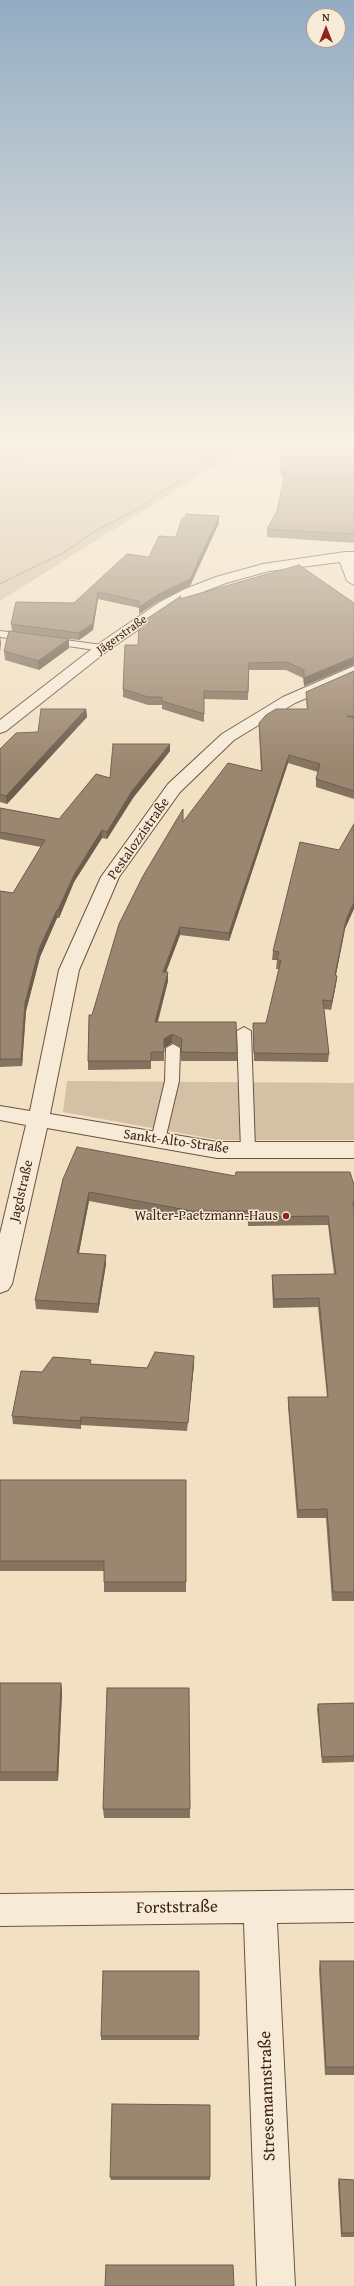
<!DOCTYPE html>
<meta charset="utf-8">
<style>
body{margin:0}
#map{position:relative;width:354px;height:2286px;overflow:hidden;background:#f2e0c3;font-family:"Gentium Book Plus",serif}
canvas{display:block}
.north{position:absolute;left:306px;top:8px;width:40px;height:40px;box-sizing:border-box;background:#f7ebd8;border:1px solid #ad9b8a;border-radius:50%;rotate:0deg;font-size:11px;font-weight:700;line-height:16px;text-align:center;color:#3d2414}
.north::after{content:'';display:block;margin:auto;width:14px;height:18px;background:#8f2418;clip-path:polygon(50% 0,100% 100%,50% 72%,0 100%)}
</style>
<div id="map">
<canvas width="354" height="2286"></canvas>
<div class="north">N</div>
</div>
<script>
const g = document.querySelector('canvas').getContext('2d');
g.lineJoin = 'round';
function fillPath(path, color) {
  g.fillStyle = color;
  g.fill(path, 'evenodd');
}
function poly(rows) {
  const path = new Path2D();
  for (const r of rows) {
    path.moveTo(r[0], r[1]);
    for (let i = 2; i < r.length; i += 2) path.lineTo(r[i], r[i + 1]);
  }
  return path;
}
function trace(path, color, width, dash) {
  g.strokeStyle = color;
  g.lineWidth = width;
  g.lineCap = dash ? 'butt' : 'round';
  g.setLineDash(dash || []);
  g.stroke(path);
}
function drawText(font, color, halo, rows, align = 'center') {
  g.font = font + ' "Gentium Book Plus",serif';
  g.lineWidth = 3;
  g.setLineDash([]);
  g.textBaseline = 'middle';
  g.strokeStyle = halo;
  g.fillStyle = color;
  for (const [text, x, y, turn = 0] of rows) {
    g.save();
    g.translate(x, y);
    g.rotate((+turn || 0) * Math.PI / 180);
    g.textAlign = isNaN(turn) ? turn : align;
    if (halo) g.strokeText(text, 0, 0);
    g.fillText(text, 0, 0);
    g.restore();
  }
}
fillPath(poly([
 [0,448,243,448,0,601],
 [67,1081,354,1083,354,1140,219,1140,63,1112]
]), '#d3c0a5');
const service = poly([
 [0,631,25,634,30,637,25,640,0,637,0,631],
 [50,638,102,645,107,648,102,651,47,643,47,639,50,638],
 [244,1027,251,1031,255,1150,253,1153,248,1155,243,1153,241,1150,237,1031,244,1027],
 [173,1044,180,1048,179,1081,165,1140,163,1143,158,1145,153,1143,151,1140,165,1081,166,1048,173,1044]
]);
const minor = poly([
 [345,552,354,552,354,585,347,581,340,562,269,571,226,583,195,595,170,608,107,651,6,731,0,733,0,720,97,645,160,602,185,589,216,577,263,564,345,552],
 [354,666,354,677,295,703,234,740,180,792,119,877,79,970,50,1114,217,1142,354,1142,354,1158,217,1158,47,1128,12,1284,8,1290,0,1293,0,1234,26,1125,0,1120,0,1106,30,1111,59,970,101,877,168,784,222,734,283,697,354,666],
 [354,1890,354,1922,277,1923,295,2286,257,2286,244,1923,0,1926,0,1894,354,1890]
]);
trace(service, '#6a5340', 2);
trace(minor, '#6a5340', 2);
trace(poly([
 [0,455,17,457,221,448],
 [0,462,14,458],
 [0,584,65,552,95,531,139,509,158,494,193,474,219,449]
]), '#3d2414', 1.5, [0.5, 1.5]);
fillPath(service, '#f7ebd8');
fillPath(minor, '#f7ebd8');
fillPath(poly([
 [280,448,354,448,354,543,267,537,267,529,277,511,285,477,281,477],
 [219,523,190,586,159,601,139,614,139,608,98,599,93,630,79,640,69,639,69,648,39,670,5,660,4,651,12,631,11,624,74,603,149,557,176,537],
 [181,596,181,599,354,603,354,665,353,665,304,686,303,678,286,670,249,670,248,700,204,699,204,722,162,709,162,705,148,705,123,697,123,689,138,645],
 [354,671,354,799,316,787,316,779,318,772,288,763,229,941,180,935,166,972,168,981,158,1022,237,1053,237,1061,181,1061,181,1048,172,1043,164,1048,164,1061,151,1061,151,1069,88,1070,88,1061,92,1015,183,822,261,771,259,731,259,723,307,709,306,700,306,692],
 [86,709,87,717,7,804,0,802,0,749,38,732],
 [170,744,170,751,133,798,107,839,102,838,74,882,59,918,57,918,40,957,26,1011,22,1066,0,1067,0,891,13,893,41,847,0,839,0,808,59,819,110,778],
 [339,850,345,929,336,975,337,976,336,984,331,1010,324,1009,329,1054,328,1062,254,1061,253,1023,266,1023,279,969,276,969,277,960,272,960,273,951],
 [235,1176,354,1185,354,1601,332,1601,326,1518,297,1518,288,1406,288,1397,327,1397,318,1307,273,1308,272,1284,272,1275,334,1274,328,1225,248,1226,248,1220,191,1220,89,1201,79,1253,106,1264,98,1313,36,1309,35,1300,63,1179],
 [91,1364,147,1368,194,1364,187,1431,81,1425,81,1429,13,1424,12,1416,42,1372],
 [0,1480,186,1480,186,1592,104,1592,104,1571,0,1571],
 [0,1683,61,1683,62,1692,58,1781,0,1781],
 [189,1688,190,1818,104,1818,103,1809],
 [354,1703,354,1762,322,1763,317,1709,318,1704],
 [320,1961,354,1961,354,2075,325,2075,319,1969],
 [199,1971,199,2040,101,2040,101,2036],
 [210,2105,210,2180,111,2180,110,2177],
 [339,2179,354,2180,354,2237,341,2237,338,2183]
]), '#85735f');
fillPath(poly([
 [219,516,219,523,190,586,159,601,139,614,139,607],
 [98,592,98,599,93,630,79,640,79,633],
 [0,635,1,643,0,653],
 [69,639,69,648,39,670,38,661],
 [354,657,353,665,304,686,304,678],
 [86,709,87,717,7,804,6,796],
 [170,744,170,751,133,798,107,839,107,832,132,791],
 [289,755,288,763,229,941,229,933],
 [102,830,102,838,74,882,59,918,58,910,74,875],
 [354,902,354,909,345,929,334,984,335,975,346,920],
 [57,910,57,918,40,957,26,1011,22,1066,21,1059,25,1003,39,949],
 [180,927,180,935,163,980,163,972],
 [168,972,168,981,155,1030,155,1022],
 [337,976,336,984,331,1010,332,1001],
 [172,1034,172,1043,164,1048,164,1061,164,1039],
 [89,1192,89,1201,77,1262,77,1253],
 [106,1255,106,1264,98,1313,98,1304],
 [194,1356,194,1364,187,1431,188,1423],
 [81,1417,81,1429,80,1421],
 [61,1683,62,1692,58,1781,57,1772]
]), '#6c5e4e');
const building = poly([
 [281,448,354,448,354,534,267,529,277,511,286,469,281,470,281,448],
 [186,514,219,516,190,579,159,594,139,607,139,601,98,592,93,623,79,633,11,624,16,602,74,603,127,554,149,557,159,536,176,537,182,518,185,518,186,514],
 [299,565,354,603,354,657,304,678,304,670,287,662,249,663,248,692,204,691,204,714,162,701,162,697,148,697,123,689,125,645,138,645,139,624,181,596,180,599,299,565],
 [9,631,69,639,38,661,4,651,9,631],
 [354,671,354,716,347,716,354,718,354,791,316,779,320,764,289,755,229,933,180,927,163,972,168,972,155,1022,236,1022,237,1053,181,1052,182,1039,172,1034,164,1039,164,1052,151,1052,151,1061,88,1061,89,1015,92,1015,119,924,143,876,183,809,183,822,228,763,262,771,259,723,266,715,276,709,308,709,306,692,354,671],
 [41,709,86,709,6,796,0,794,0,749,16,733,38,732,41,709],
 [113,744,170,744,132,791,107,832,102,830,74,875,58,910,57,910,39,949,25,1003,21,1059,0,1059,0,891,13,893,45,840,0,832,0,808,59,819,96,774,110,778,113,744],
 [354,824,354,902,346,920,335,975,337,976,332,1001,323,1000,329,1054,254,1053,253,1023,266,1023,281,960,277,960,279,952,273,951,300,842,339,850,354,824],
 [77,1147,235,1176,236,1172,350,1172,354,1185,354,1201,353,1202,354,1209,354,1592,333,1592,327,1509,298,1510,288,1397,328,1397,319,1298,274,1299,272,1275,336,1274,328,1216,249,1217,248,1211,192,1211,89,1192,77,1253,106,1255,98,1304,35,1300,63,1179,77,1147],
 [155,1352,194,1356,188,1423,81,1417,80,1421,12,1416,21,1371,42,1372,53,1357,91,1360,90,1364,147,1368,155,1352],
 [0,1480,186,1480,186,1582,104,1582,104,1561,0,1561,0,1480],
 [0,1683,61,1683,57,1772,0,1772,0,1683],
 [107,1688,189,1688,190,1809,103,1809,107,1688],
 [354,1703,354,1756,322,1757,318,1704,354,1703],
 [320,1961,354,1961,354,2067,326,2067,320,1961],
 [103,1971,199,1971,199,2036,101,2036,103,1971],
 [112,2104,210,2105,210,2177,110,2177,112,2104],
 [339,2179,354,2180,354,2233,342,2233,339,2179],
 [106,2265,233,2265,234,2286,105,2286,106,2265]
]);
fillPath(building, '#9b866f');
trace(building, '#6c5e4e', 1);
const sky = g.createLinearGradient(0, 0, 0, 768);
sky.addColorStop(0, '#93acc2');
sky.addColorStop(0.58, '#f9f1e4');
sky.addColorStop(1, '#f9f1e400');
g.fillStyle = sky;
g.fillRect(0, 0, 354, 768);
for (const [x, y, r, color] of [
 [286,1216,4,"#8f2418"]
]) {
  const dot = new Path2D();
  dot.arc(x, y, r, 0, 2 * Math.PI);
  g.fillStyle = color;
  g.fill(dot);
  trace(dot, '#f7ebd8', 1.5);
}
drawText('12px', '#3d2414', '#f7ebd8', [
 ["Jägerstraße",122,635,-35]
]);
drawText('14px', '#3d2414', '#f7ebd8', [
 ["Pestalozzistraße",139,839,-55],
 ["Sankt-Alto-Straße",176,1142,8],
 ["Jagdstraße",22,1191,-77]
]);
drawText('14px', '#3d2414', '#f7ebd8', [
 ["Walter-Paetzmann-Haus",278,1216]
], 'right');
drawText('17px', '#3d2414', '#f7ebd8', [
 ["Forststraße",177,1908,-1],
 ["Stresemannstraße",268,2096,-92]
]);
</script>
